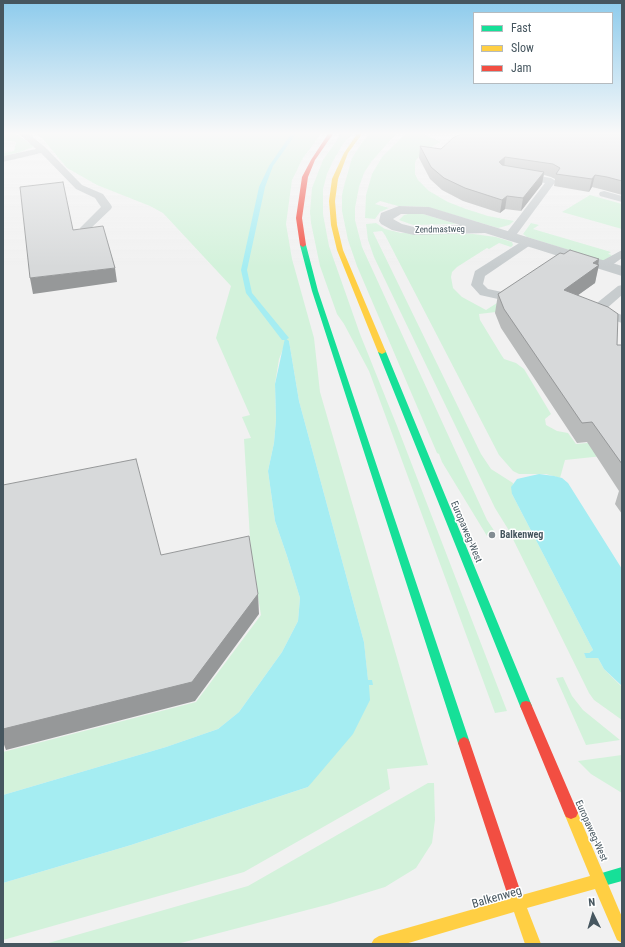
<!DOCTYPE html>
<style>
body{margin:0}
#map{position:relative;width:625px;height:947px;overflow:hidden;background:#f1f1f1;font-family:"Roboto Condensed",sans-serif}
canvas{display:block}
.frame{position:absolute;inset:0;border:4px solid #46565f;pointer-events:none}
.legend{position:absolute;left:473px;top:12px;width:140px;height:72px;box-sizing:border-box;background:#fff;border:1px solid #b5bbbf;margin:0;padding:5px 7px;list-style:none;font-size:12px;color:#46565f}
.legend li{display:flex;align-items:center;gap:8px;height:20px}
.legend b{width:20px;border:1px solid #b5bbbf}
.north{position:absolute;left:573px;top:895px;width:40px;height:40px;-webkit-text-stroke:3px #fff;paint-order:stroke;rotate:355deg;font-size:11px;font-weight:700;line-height:16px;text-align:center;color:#46565f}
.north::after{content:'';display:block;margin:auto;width:14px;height:18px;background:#46565f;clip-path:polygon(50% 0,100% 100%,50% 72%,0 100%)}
</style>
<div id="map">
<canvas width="625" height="947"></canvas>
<div class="frame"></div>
<ul class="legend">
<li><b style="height:5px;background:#16e098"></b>Fast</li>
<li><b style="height:5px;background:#ffcf43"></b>Slow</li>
<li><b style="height:5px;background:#f24e42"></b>Jam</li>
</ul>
<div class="north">N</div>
</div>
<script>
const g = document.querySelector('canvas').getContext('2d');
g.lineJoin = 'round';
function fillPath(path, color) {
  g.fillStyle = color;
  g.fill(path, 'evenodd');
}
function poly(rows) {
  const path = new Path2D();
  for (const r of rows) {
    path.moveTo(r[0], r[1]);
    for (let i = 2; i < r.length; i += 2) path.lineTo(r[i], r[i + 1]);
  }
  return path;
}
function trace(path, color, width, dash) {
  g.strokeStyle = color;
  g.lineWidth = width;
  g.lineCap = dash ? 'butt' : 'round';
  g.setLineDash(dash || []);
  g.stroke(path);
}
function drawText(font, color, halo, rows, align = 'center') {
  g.font = font + ' "Roboto Condensed",sans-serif';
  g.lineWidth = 3;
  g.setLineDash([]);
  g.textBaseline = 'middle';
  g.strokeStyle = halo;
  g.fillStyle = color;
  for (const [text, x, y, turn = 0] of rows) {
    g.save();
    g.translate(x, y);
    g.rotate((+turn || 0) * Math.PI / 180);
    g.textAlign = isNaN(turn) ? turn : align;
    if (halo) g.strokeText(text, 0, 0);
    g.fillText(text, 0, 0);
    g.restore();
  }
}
fillPath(poly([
 [3,134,16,134,32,145,33,147,20,152,3,156,3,153,14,151,16,142,3,140],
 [37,134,321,134,303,158,292,180,286,224,292,259,314,338,320,392,428,765,387,769,390,789,244,872,3,940,3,883,131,845,308,787,369,685,373,685,368,681,364,642,299,401,289,341,283,349,279,359,275,384,276,420,274,443,268,471,275,521,287,556,300,598,298,621,282,652,239,712,218,729,166,747,3,795,3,752,196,702,261,615,251,555,244,439,251,438,242,417,250,415,216,338,231,286,163,213,150,206,97,185,67,168,42,138],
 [341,134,352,134,343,144,333,161,327,174,323,189,323,214,329,246,360,334,397,426,507,711,495,713,369,371,344,324,337,314,320,266,311,223,310,212,312,188,323,160],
 [369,134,396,134,371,162,364,173,359,187,355,208,355,220,362,247,487,520,497,535,487,536,442,462,439,454,437,453,357,266,348,240,342,211,342,195,344,186,352,158,363,141],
 [405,134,423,134,441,142,426,150,420,155,415,162,415,174,418,180,429,191,448,202,466,209,488,216,514,221,509,225,498,228,427,207,398,206,380,201,375,204,389,208,380,212,375,219,365,218,366,195,372,174,382,157],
 [590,195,622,204,622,229,562,212],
 [416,212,423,214,457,224,413,225,399,220,404,215],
 [376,223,385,229,401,233,473,234,496,237,512,242,513,245,511,247,499,243,489,249,487,248,457,267,452,272,451,277,453,288,462,297,486,310,497,303,496,312,479,314,480,320,502,356,504,359,516,363,524,369,551,414,545,419,546,425,557,431,568,433,576,444,621,440,622,454,565,460,560,478,546,474,519,474,513,471,499,455,385,235,382,231,373,232,481,454,491,469,513,483,512,494,593,650,589,653,584,653,586,657,598,658,604,669,622,687,622,720,594,700,589,693,508,529,495,508,374,257,368,240,366,224],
 [531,223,539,225,533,229,611,252,608,254,612,255,604,261,527,237,523,234],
 [563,677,572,696,583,710,620,740,586,745,556,678],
 [622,755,622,793,591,774,578,761],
 [428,783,434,783,435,820,432,843,416,868,385,887,330,904,177,944,45,944,248,886]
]), '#d3f2db');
fillPath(poly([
 [285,338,289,341,299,401,364,642,368,680,372,680,373,685,369,685,370,700,353,734,308,787,131,845,3,883,3,795,166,747,218,729,239,712,282,652,298,621,300,598,287,556,275,521,268,471,274,443,276,420,275,384],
 [539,474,554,476,562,478,568,483,622,569,622,686,604,669,598,658,586,658,584,653,589,653,593,650,512,494,511,487,517,479]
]), '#a5edf2');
fillPath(poly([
 [291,134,296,134,273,166,265,187,247,270,252,293,289,338,285,340,282,340,246,293,241,270,259,187,269,166,291,134]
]), '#a5edf2');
fillPath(poly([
 [19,134,29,134,34,138,46,148,82,185,103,194,111,205,112,207,111,209,89,230,81,230,80,228,101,207,95,198,76,189,41,153,3,162,3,156,36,149,19,134],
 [521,173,551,178,556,181,514,238,510,239,504,236,545,183,518,178,516,176,521,173],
 [604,191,622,196,622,202,600,196,599,194,600,192,604,191],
 [528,239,532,240,534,242,532,244,485,276,483,284,488,289,502,292,504,295,502,298,498,299,480,295,471,285,475,271,524,240,528,239],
 [622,250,622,258,608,268,600,268,598,265,600,262,622,250],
 [622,285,622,295,606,309,622,315,622,323,592,313,591,310,592,307,618,286,622,285]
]), '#c7ccce');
fillPath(poly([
 [399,206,429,207,622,266,622,276,485,233,414,235,392,230,381,224,379,221,381,213,399,206],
 [401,214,423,214,460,225,414,227,402,224,393,219,401,214]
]), '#c7ccce');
fillPath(poly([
 [303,243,306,245,318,291,470,743,468,747,464,749,460,747,458,743,312,291,300,245,303,243],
 [379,350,385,350,386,352,532,706,530,710,526,711,522,710,520,706,378,352,379,350],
 [622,867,622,881,600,887,595,885,593,880,595,875,622,867]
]), '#16e098');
fillPath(poly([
 [357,134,362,134,348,153,338,179,335,201,337,225,343,250,386,352,382,354,378,352,337,250,331,225,329,201,332,179,344,153,357,134],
 [571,807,576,809,622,917,622,943,617,940,595,889,527,908,541,944,525,944,514,912,405,944,371,944,374,939,379,936,509,899,506,890,508,885,513,883,518,885,522,895,590,876,564,813,566,809,571,807]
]), '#ffcf43');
fillPath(poly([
 [328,134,333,134,315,160,308,177,302,218,306,245,303,247,300,245,296,218,302,177,311,160,328,134],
 [526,701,530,702,532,706,578,813,576,817,571,819,566,817,564,813,520,706,522,702,526,701],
 [464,737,468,739,470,743,520,890,518,895,513,897,508,895,506,890,458,743,460,739,464,737]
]), '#f24e42');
fillPath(poly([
 [622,134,622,195,604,190,592,187,589,192,554,186,555,179,551,177,544,175,542,184,521,211,505,209,500,213,463,201,442,190,430,179,419,158,420,146,441,149],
 [564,254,599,259,595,283,578,295,617,345,622,345,622,514,615,504,619,491,587,442,577,443,501,328,495,313,498,294]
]), '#b9bbbb');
fillPath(poly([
 [505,157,504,170,499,162],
 [544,172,542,184,521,211,523,198],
 [595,175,592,187,589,192,592,179],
 [507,196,505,209,500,213,502,200],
 [599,259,598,266,599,265,595,283,560,308,564,290,593,263],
 [115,268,117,282,33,294,30,278],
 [258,594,259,614,195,701,6,750,3,742,3,729]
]), '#969899');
const building = poly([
 [460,134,622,134,622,181,607,177,595,175,592,179,556,174,560,168,553,164,505,157,499,162,502,165,544,172,523,198,507,196,502,200,465,188,444,178,431,167,420,146,441,149,453,138,460,134],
 [63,182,73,230,103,226,115,268,30,278,20,187,63,182],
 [570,250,599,259,593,263,599,265,564,290,608,307,618,314,617,345,622,345,622,464,592,422,582,423,504,309,498,294,560,253,564,254,570,250],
 [136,459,161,555,249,536,258,594,192,682,3,729,3,485,136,459]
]);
fillPath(building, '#d7d9da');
trace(building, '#969899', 1);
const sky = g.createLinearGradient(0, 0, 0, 267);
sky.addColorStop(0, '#8dcbec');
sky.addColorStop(0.5, '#f9f9f9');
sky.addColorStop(1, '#f9f9f900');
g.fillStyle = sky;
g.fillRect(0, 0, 625, 267);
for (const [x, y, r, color] of [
 [492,535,4,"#828c92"]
]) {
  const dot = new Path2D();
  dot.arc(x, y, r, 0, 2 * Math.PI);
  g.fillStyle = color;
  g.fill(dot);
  trace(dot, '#fff', 1.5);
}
drawText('9px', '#46565f', '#fff', [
 ["Zendmastweg",440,230,-1]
]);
drawText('10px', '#46565f', '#fff', [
 ["Europaweg-West",466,532,67],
 ["Europaweg-West",591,831,66]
]);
drawText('bold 10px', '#46565f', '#fff', [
 ["Balkenweg",500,535]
], 'left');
drawText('12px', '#46565f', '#fff', [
 ["Balkenweg",497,898,-16]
]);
</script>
